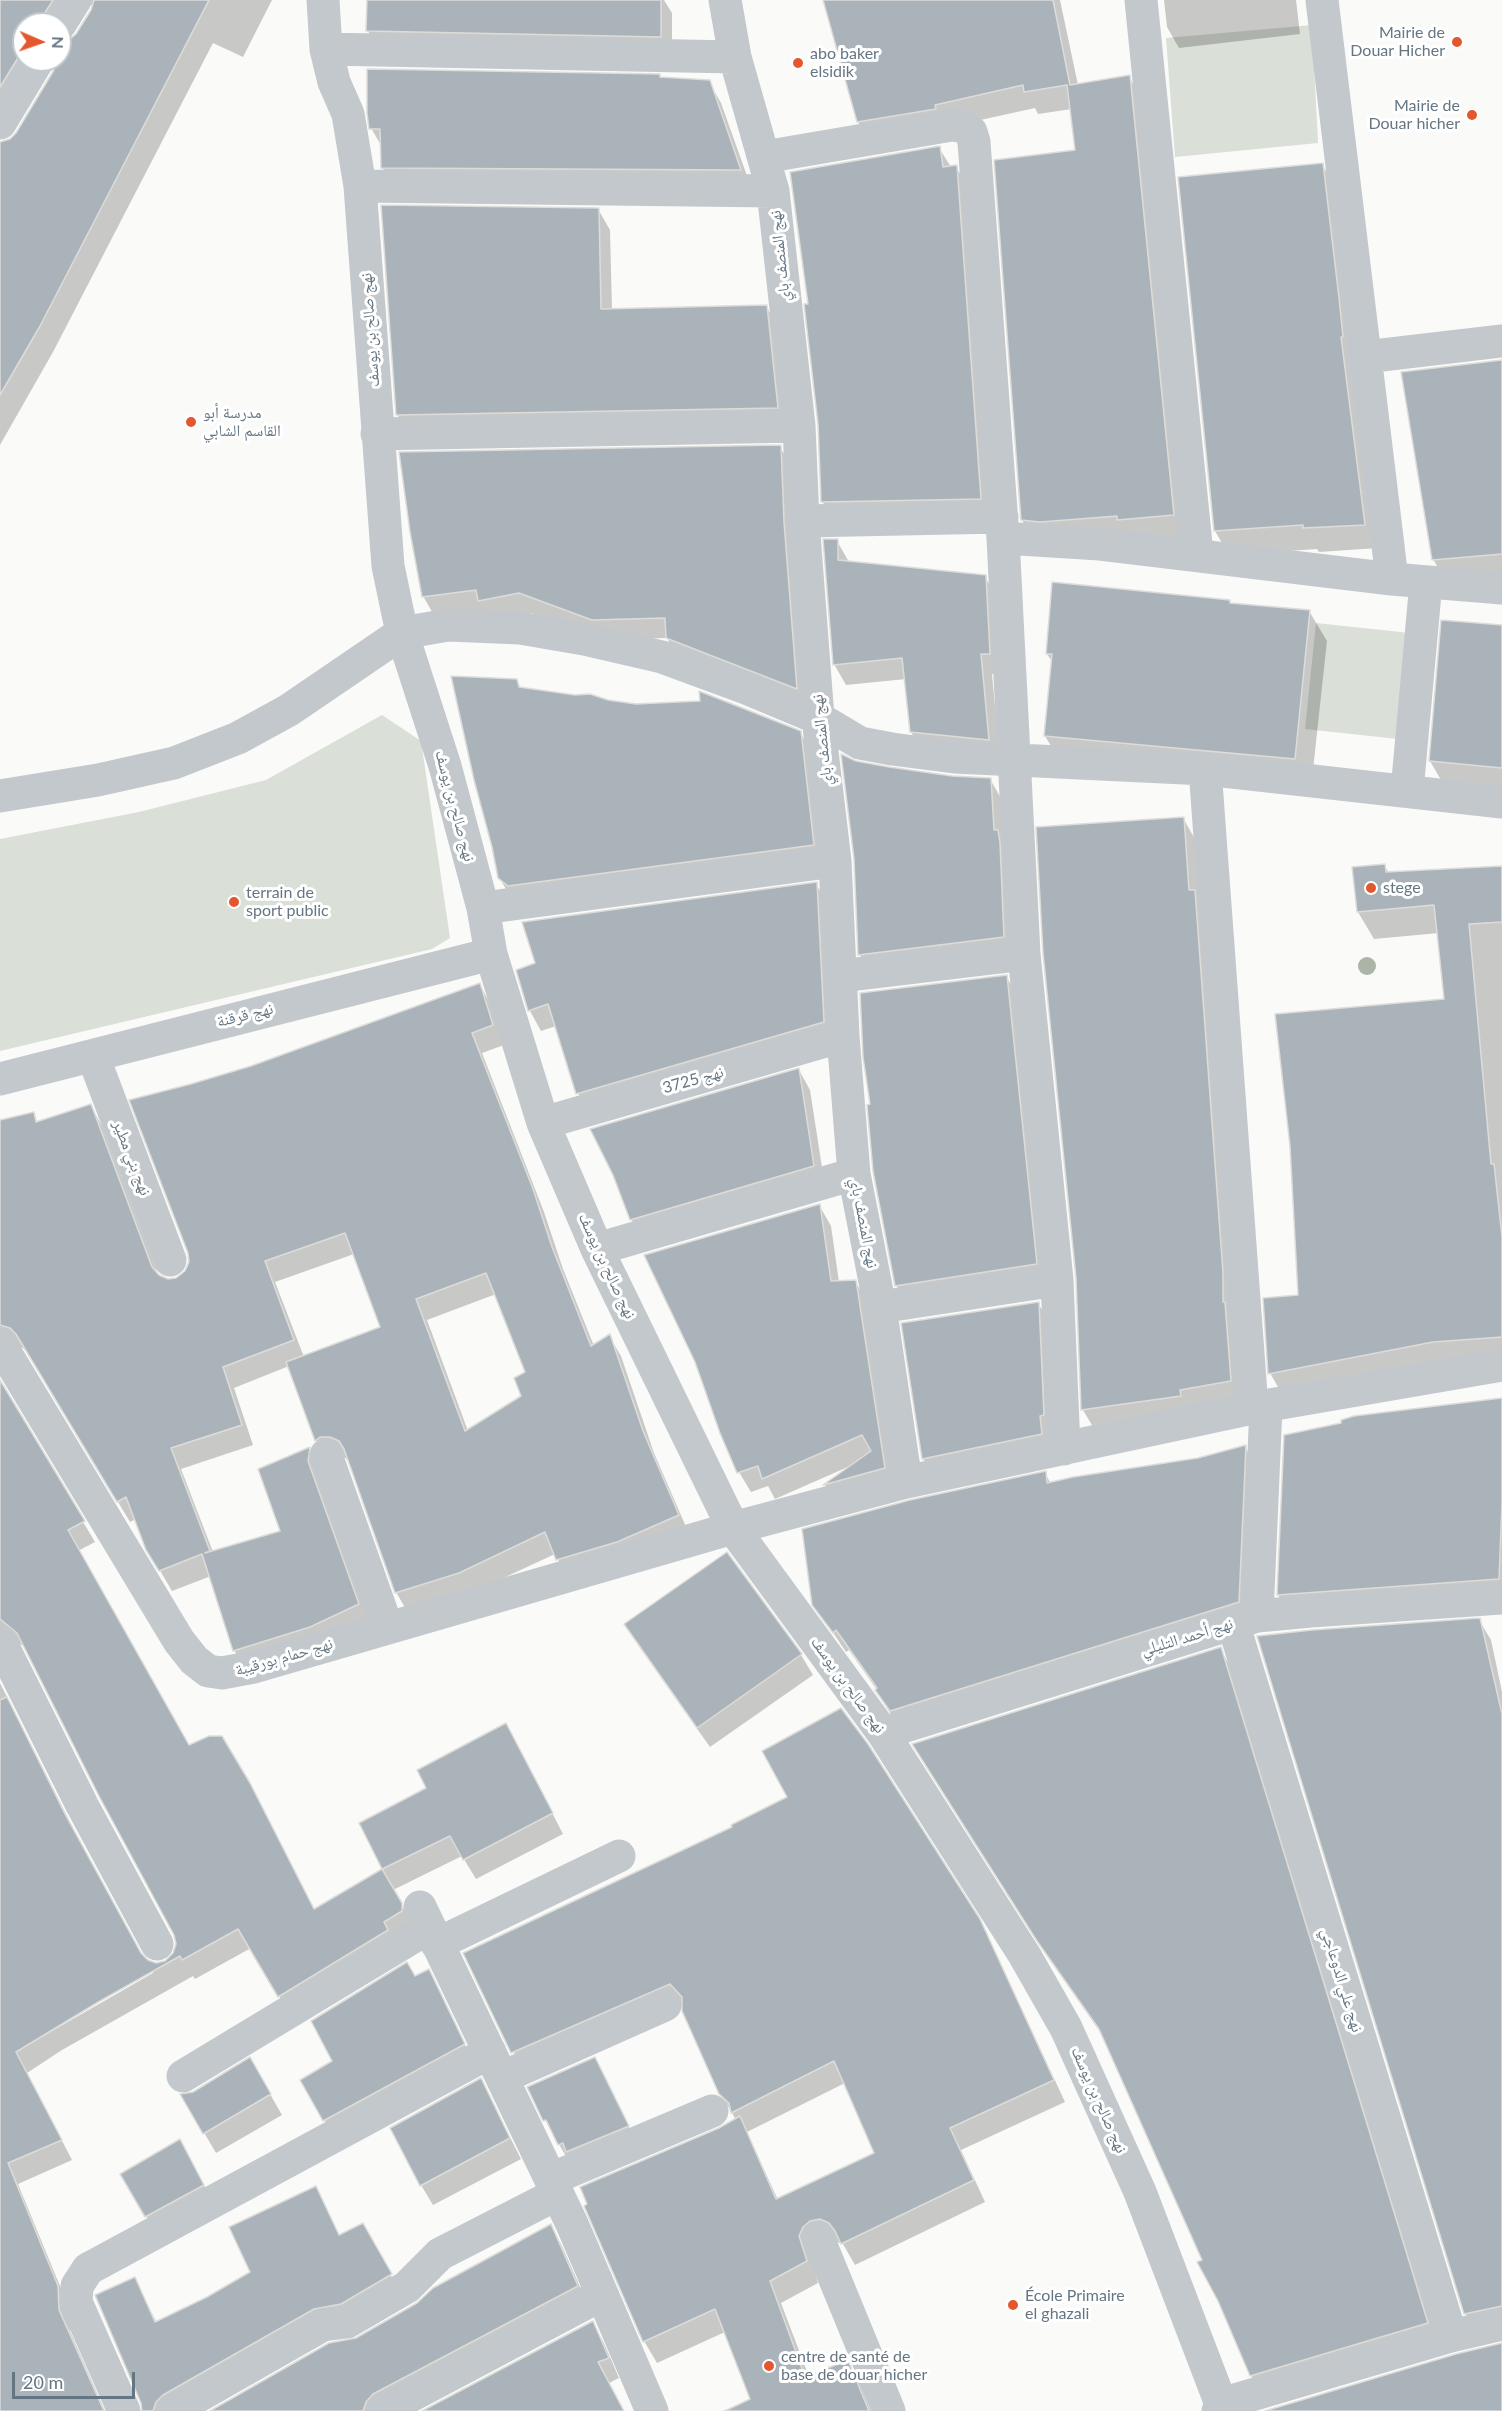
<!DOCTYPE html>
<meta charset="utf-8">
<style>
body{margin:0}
#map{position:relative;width:1502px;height:2411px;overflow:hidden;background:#fafaf8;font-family:Lato,sans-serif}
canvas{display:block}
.north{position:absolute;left:12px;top:12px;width:60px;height:60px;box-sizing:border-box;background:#fff;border:2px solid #c1c8cd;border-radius:50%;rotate:92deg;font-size:16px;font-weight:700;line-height:24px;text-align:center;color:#657683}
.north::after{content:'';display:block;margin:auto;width:21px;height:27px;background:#e4572e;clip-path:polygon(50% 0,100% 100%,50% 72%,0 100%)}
.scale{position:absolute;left:12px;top:2372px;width:123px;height:27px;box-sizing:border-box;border:3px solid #657683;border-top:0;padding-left:8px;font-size:18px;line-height:21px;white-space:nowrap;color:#657683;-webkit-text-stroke:4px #fff;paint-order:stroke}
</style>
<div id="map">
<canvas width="1502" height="2411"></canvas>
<div class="north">N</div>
<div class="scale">20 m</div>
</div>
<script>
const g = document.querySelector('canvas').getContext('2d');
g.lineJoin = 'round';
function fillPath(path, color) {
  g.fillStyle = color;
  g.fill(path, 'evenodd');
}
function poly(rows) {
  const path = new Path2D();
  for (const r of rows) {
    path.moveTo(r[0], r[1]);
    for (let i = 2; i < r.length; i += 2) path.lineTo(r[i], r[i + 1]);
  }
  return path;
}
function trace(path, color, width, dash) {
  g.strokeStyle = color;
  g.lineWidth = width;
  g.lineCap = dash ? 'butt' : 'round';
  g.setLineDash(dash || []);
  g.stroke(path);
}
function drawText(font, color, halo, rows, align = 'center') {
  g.font = font + ' Lato,"Noto Naskh Arabic",sans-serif';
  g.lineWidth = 6;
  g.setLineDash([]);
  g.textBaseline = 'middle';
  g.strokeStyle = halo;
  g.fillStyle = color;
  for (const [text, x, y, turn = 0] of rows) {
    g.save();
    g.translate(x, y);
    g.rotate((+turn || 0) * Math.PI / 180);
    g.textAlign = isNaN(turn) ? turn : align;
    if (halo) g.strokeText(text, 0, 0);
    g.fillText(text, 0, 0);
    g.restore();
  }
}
fillPath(poly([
 [1312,25,1318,143,1175,157,1166,38],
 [1316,623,1410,633,1398,739,1305,729],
 [382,715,421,741,450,938,432,949,0,1051,0,839,139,812,266,780]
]), '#dadfd7');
fillPath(poly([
 [0,0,272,0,243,57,213,43,53,352,0,445,0,143,9,141,17,134,57,66,52,65,0,133],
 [91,5,94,6,77,35,70,42,60,44,60,60,24,60,24,24,60,24,81,7],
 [368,0,664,0,672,13,672,57,379,51,368,31],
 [824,0,1060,0,1078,85,1129,77,1142,99,1186,538,1035,542,1022,520,1077,152,1072,109,1038,114,1035,108,871,144,858,122],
 [1164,0,1296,0,1300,34,1179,48,1167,27],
 [659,76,661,79,709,82,721,103,752,190,394,188,382,167,382,147,371,128],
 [939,148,951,167,956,167,968,187,992,519,834,522,822,501,819,424,810,306],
 [1322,164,1336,189,1378,548,1319,552,1317,549,1229,555,1215,531],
 [598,209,610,230,612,310,766,306,778,327,789,428,409,435,397,414],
 [1502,361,1502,583,1449,587,1433,559],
 [780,447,792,467,808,708,679,659,667,638,604,640,532,613,491,621,435,617,423,596],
 [837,541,849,562,985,577,997,597,1001,674,992,674,1000,759,923,753,911,732,906,679,846,685,834,664],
 [1231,605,1309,611,1327,641,1311,788,1063,766,1045,736,1053,663,1047,654],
 [1502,626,1502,792,1445,787,1430,761],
 [516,680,521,688,800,732,812,753,825,865,511,898,499,877,494,847],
 [856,763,952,777,990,779,1002,800,1015,958,871,975,860,955],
 [1183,818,1196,841,1243,1403,1096,1432,1083,1410],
 [1384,865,1389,873,1502,867,1502,1365,1286,1401,1270,1373,1300,1296,1445,1000,1439,933,1374,939,1358,912],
 [816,884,828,904,834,1043,590,1114,578,1093,556,1026,541,1031,530,1011,517,971],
 [1006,976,1018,997,1047,1284,908,1306,896,1285,872,1105],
 [480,985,491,1005,504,1045,482,1053,544,1212,563,1269,594,1346,609,1336,621,1356,654,1453,690,1536,569,1580,555,1554,471,1593,408,1613,396,1592,349,1460,343,1457,328,1460,316,1440,289,1366,234,1388,253,1445,181,1469,213,1552,282,1532,309,1449,321,1469,370,1625,246,1671,234,1650,211,1576,172,1591,148,1550,136,1519,130,1522,30,1355,23,1348,13,1345,0,1350,0,1122,33,1113,38,1123,90,1105,102,1126,159,1277,167,1280,177,1279,186,1272,251,1068],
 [354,1254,382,1328,304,1357,275,1282],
 [496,1294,527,1373,523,1396,468,1431,427,1320],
 [799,1070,810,1090,825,1187,643,1240,631,1219],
 [819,1205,831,1226,839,1282,855,1281,867,1302,896,1489,837,1504,825,1485,850,1466,775,1499,768,1486,751,1492,739,1472],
 [1038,1303,1050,1324,1053,1454,935,1479,923,1459,903,1324],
 [0,1383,95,1542,78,1551,189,1747,314,1911,384,1869,361,1823,517,1745,563,1834,476,1879,462,1856,393,1890,413,1925,291,2016,251,1948,195,1979,193,1976,62,2050,27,2073,72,2160,18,2184,69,2308,70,2331,105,2411,0,2411,0,1683,77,1836,141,1956,146,1961,156,1964,166,1962,174,1955,177,1945,175,1935,24,1646,14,1642,0,1647],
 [153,1970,153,1973,45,2035,43,2032],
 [1502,1400,1502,1600,1290,1615,1278,1595,1285,1436],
 [1245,1447,1256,1467,1250,1622,903,1731,888,1710,877,1690,849,1650,846,1652,814,1604,1045,1473,1051,1484,1198,1460],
 [727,1554,801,1655,813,1675,710,1747,638,1645,626,1625],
 [1479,1620,1491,1640,1502,1692,1502,2328,1477,2334,1465,2313],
 [1220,1649,1232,1669,1438,2344,1263,2396,1251,2375,1204,2260,1105,2039,1051,1961,926,1764],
 [978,1920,991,1943,1065,2102,961,2150,985,2202,855,2265,843,2244,833,2241,811,2259,818,2283,781,2303,809,2377,847,2362,860,2383,871,2411,723,2411,751,2399,725,2332,657,2363,644,2341,720,2130,736,2120,721,2094,684,2005,525,2074,465,1954],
 [845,2083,876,2154,778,2200,747,2132],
 [428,1971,475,2065,336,2140,302,2081,334,2061,415,1978],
 [250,2059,282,2115,216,2153,182,2095,193,2093],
 [594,2059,639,2147,571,2165,545,2120],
 [481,2080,521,2159,433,2205,421,2185],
 [191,2161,215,2206,158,2236,122,2175],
 [315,2188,340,2236,362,2225,402,2295,181,2411,144,2411,134,2279,157,2323,208,2299,252,2273],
 [551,2226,562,2246,589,2307,392,2411,213,2411,357,2340],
 [592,2323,604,2343,619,2378,609,2383,623,2411,425,2411]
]), '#0003');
const building = poly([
 [0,0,53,0,44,14,41,24,24,24,24,48,0,87,0,0],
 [94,0,209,0,40,326,0,395,0,142,10,139,16,133,54,70,57,60,60,60,60,43,69,40,76,34,91,10,94,0],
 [367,0,661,0,661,37,366,31,367,0],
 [823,0,1053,0,1070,85,1130,75,1174,515,1117,520,1117,516,1040,522,1021,520,994,160,1075,150,1067,85,1024,92,1023,85,935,105,936,109,857,122,823,0],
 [367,69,660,74,660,77,710,80,741,170,381,168,380,129,369,129,367,113,367,69],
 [940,146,943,167,957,165,981,499,821,502,818,424,804,304,808,304,790,172,940,146],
 [1323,163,1339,298,1343,337,1341,337,1365,525,1303,528,1303,525,1214,531,1178,177,1323,163],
 [381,205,599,208,601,309,767,305,778,408,396,415,381,205],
 [1502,360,1502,554,1432,560,1401,372,1502,360],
 [781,445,784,522,797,689,666,638,665,618,592,620,519,593,478,601,476,590,422,597,410,532,399,452,781,445],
 [823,539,838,539,838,560,986,575,990,654,981,654,989,740,910,732,902,658,833,665,823,539],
 [1052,582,1230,600,1230,603,1310,610,1295,759,1044,736,1052,654,1046,654,1052,582],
 [1441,620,1502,625,1502,768,1429,761,1441,620],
 [451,676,517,679,519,687,575,695,590,694,608,700,636,704,700,701,699,691,801,731,814,845,508,886,498,878,492,847,474,780,451,676],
 [841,754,856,761,889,767,952,776,991,778,994,830,998,830,1000,843,1004,937,858,955,854,859,841,754],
 [1184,817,1189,890,1195,890,1223,1273,1223,1302,1225,1302,1231,1381,1180,1390,1181,1396,1081,1410,1076,1278,1043,953,1036,827,1184,817],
 [1385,864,1386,872,1502,866,1502,922,1469,924,1491,1164,1494,1164,1502,1237,1502,1337,1433,1342,1268,1374,1263,1298,1298,1295,1290,1146,1275,1014,1444,999,1434,905,1357,912,1352,867,1385,864],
 [817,882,824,1022,576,1094,548,1004,528,1011,516,970,535,963,522,922,817,882],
 [1007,975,1037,1264,895,1286,873,1171,867,1105,870,1104,863,1057,860,993,1007,975],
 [480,983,493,1025,472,1033,533,1189,552,1247,591,1346,610,1334,643,1431,679,1515,617,1542,556,1560,545,1532,459,1573,395,1593,344,1449,339,1441,330,1437,320,1437,315,1441,286,1362,380,1327,345,1233,265,1261,294,1340,223,1367,242,1425,171,1448,210,1551,205,1553,280,1531,258,1469,310,1447,308,1461,359,1604,310,1627,233,1651,202,1554,159,1571,146,1550,126,1497,117,1502,16,1334,10,1328,0,1325,0,1120,34,1112,36,1122,91,1104,152,1267,159,1275,168,1279,176,1278,185,1271,189,1262,188,1253,129,1100,191,1084,251,1066,480,983],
 [486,1273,525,1372,514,1378,521,1396,465,1431,416,1299,486,1273],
 [799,1068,814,1166,630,1220,613,1175,590,1129,799,1068],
 [820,1204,831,1281,856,1280,885,1468,823,1485,871,1451,862,1435,762,1479,758,1466,737,1473,720,1433,695,1362,644,1255,820,1204],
 [1039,1302,1044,1415,1040,1416,1042,1434,922,1459,901,1323,1039,1302],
 [0,1380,85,1521,68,1530,189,1745,209,1736,222,1736,250,1783,314,1909,382,1869,402,1903,402,1911,384,1922,388,1930,278,1997,238,1929,182,1960,180,1956,100,2001,16,2052,62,2140,8,2163,58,2286,59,2310,104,2411,0,2411,0,1700,7,1697,65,1814,141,1953,148,1960,156,1963,165,1961,173,1953,176,1944,174,1935,99,1796,17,1633,0,1619,0,1380],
 [1502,1398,1502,1503,1499,1579,1277,1595,1284,1435,1341,1423,1341,1420,1354,1416,1502,1398],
 [1246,1445,1239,1602,890,1711,875,1690,877,1688,836,1630,833,1633,812,1605,802,1529,910,1500,1046,1471,1047,1483,1073,1477,1198,1458,1246,1445],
 [727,1552,802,1654,697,1728,624,1624,727,1552],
 [1480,1618,1502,1714,1502,2306,1464,2314,1257,1636,1312,1630,1480,1618],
 [1221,1647,1428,2323,1250,2376,1218,2301,1197,2262,1202,2260,1099,2029,1037,1941,912,1744,1221,1647],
 [841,1708,868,1744,980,1919,1054,2080,950,2128,974,2180,841,2244,835,2231,829,2223,820,2219,810,2221,803,2227,799,2236,807,2261,770,2281,805,2377,848,2360,869,2411,725,2411,750,2399,715,2309,643,2342,584,2206,587,2204,580,2187,719,2128,740,2116,776,2199,874,2153,834,2061,731,2113,729,2103,719,2094,682,2011,682,1997,670,1984,511,2053,463,1953,732,1827,731,1825,787,1797,762,1751,841,1708],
 [506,1723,553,1813,463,1860,450,1836,382,1869,359,1823,426,1788,417,1770,506,1723],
 [407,1962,415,1976,429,1969,465,2044,323,2121,300,2080,332,2061,311,2021,407,1962],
 [250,2057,271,2094,203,2134,180,2094,193,2092,250,2057],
 [595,2057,629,2126,566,2152,563,2143,558,2145,546,2120,543,2121,527,2087,595,2057],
 [481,2078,510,2138,420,2186,390,2128,481,2078],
 [180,2139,204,2185,145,2217,120,2174,180,2139],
 [316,2186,339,2235,363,2223,392,2274,341,2304,314,2309,163,2395,156,2402,153,2411,142,2411,141,2403,95,2295,135,2277,155,2322,207,2297,250,2272,229,2227,316,2186],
 [551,2224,578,2286,373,2394,366,2402,363,2411,210,2411,329,2343,356,2338,417,2303,433,2288,551,2224],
 [593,2321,609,2358,598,2362,624,2411,422,2411,593,2321],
 [1502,2343,1502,2411,1265,2411,1456,2354,1502,2343]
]);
fillPath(building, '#aab3b9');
trace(building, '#dcdcda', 1.5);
trace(poly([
 [323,0,326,49,334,82,348,114,360,186,388,566,402,633,445,766,483,908,491,954,543,1123,597,1249,733,1528,883,1733,1025,1956,1066,2028,1140,2192,1221,2404,1218,2411],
 [725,0,735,57,773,191,799,426,803,521,818,718,835,861,843,1036,854,1174,880,1307,906,1482],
 [1141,0,1197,554],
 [1322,0,1392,579],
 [60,24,75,0],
 [326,49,735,57],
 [0,123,38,60],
 [764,157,952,125,965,127,971,132,974,142,1003,538,1024,954,1057,1280,1064,1449],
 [360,186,773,191],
 [1365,357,1502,341],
 [377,434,799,426],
 [803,521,1002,517],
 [1003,538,1100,544,1392,579,1502,588],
 [1205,769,1252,1408],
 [1407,791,1426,582],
 [0,796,98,780,174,763,238,738,289,710,402,633,448,625,520,628,584,639,662,657,746,688,818,718,860,743,892,749,954,757,1205,769,1502,802],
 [483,908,835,861],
 [840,976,1024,954],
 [93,1056,170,1260],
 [0,1079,491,954],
 [543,1123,843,1036],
 [597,1249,854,1174],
 [880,1307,1057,1280],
 [0,1344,179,1641,194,1660,208,1671,222,1673,254,1667,733,1528,906,1482,1252,1408,1502,1365],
 [326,1455,387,1627],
 [1257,1616,1266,1406],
 [1233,1623,1451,2336],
 [0,1641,82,1805,157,1944],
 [883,1733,1257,1616,1311,1611,1502,1598],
 [420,1907,572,2224,652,2411],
 [437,1944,619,1856],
 [183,2076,428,1928],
 [503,2077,665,2005],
 [551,2179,712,2111],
 [818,2238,889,2411],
 [1221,2404,1451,2336,1502,2324],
 [124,2411,76,2302,77,2286,88,2269,490,2052],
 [172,2411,323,2325,347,2322,407,2287,440,2254,557,2194],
 [382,2411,601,2295]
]), '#c3c8cc', 33);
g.fillStyle = '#aab4a7';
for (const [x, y] of [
 [1367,966]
]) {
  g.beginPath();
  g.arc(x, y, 9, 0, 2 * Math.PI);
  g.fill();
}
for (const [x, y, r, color] of [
 [1457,42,6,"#e4572e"],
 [798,63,6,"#e4572e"],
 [1472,115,6,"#e4572e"],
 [191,422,6,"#e4572e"],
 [1371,888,6,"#e4572e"],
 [234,902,6,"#e4572e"],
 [1013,2305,6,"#e4572e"],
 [769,2366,6,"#e4572e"]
]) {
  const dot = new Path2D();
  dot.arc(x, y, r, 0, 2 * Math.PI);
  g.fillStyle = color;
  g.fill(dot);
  trace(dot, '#fff', 2);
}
drawText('16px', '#657683', '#fff', [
 ["Mairie de",1445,33,"right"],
 ["Douar Hicher",1445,51,"right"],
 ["abo baker",810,54],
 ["elsidik",810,72],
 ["Mairie de",1460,106,"right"],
 ["Douar hicher",1460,124,"right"],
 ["مدرسة أبو",203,413],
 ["القاسم الشابي",203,431],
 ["stege",1383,888],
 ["terrain de",246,893],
 ["sport public",246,911],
 ["École Primaire",1025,2296],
 ["el ghazali",1025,2314],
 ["centre de santé de",781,2357],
 ["base de douar hicher",781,2375]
], 'left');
drawText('16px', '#657683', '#fff', [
 ["نهج المنصف باي",780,256,-96],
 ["نهج صالح بن يوسف",370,330,-94],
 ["نهج المنصف باي",822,740,-96],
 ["نهج صالح بن يوسف",455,806,75],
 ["نهج قرقنة",245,1015,-14],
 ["نهج 3725",693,1080,-16],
 ["نهج بني مطير",132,1158,69],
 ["نهج المنصف باي",864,1223,79],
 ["نهج صالح بن يوسف",607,1266,65],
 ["نهج أحمد التليلي",1187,1637,-17],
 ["نهج حمام بورقيبة",284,1657,-16],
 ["نهج صالح بن يوسف",848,1685,54],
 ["نهج علي الدوعاجي",1342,1980,73],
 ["نهج صالح بن يوسف",1099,2100,66]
]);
</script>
